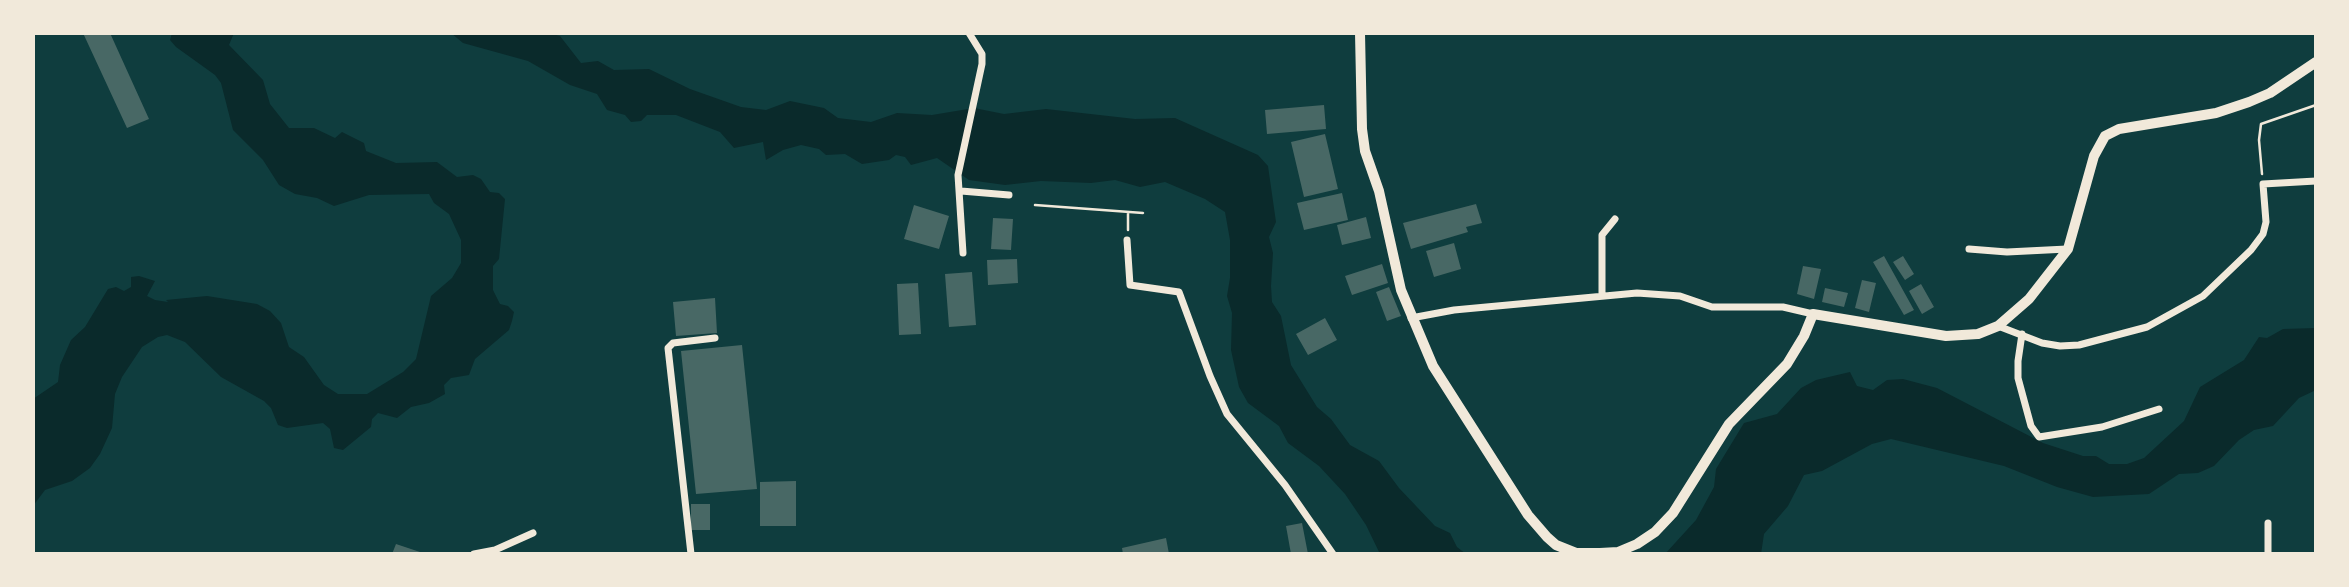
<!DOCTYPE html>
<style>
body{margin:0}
#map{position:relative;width:2349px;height:587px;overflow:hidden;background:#0f3d3e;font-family:"IBM Plex Sans",sans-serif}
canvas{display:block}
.frame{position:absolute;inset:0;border:35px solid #f1e9da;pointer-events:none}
</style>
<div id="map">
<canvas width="2349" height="587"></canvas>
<div class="frame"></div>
</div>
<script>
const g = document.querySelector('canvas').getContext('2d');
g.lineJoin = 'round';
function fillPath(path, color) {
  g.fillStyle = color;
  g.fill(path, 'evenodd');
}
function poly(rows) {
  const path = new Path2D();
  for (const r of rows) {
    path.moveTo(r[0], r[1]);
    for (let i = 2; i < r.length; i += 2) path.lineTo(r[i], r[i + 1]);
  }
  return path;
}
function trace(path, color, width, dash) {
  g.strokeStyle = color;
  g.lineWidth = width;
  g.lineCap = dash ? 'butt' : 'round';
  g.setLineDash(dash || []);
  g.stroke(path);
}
fillPath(poly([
 [172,33,234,33,229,45,263,80,270,104,289,128,314,128,335,138,342,132,364,143,366,151,396,163,437,162,457,177,473,175,481,179,490,192,499,193,505,199,499,259,493,266,493,290,500,304,508,306,514,312,512,321,509,330,475,359,469,375,451,378,444,385,445,394,429,403,411,407,397,418,378,413,372,419,371,427,343,450,334,448,330,429,323,423,287,428,278,425,271,408,264,401,221,377,185,342,167,335,158,337,142,347,122,377,115,394,112,428,100,454,90,468,72,481,45,490,33,506,33,399,58,382,60,365,71,340,85,327,108,289,116,287,124,291,131,287,131,277,139,276,155,281,147,296,155,300,168,302,166,300,207,296,257,304,270,311,281,323,289,347,304,357,324,385,338,394,367,394,403,372,416,359,431,296,452,278,461,263,461,240,449,214,434,203,429,194,369,195,334,206,317,198,295,194,279,185,263,160,233,130,221,83,215,75,176,47,170,40],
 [451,33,548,33,560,36,581,63,598,61,614,70,649,69,690,89,741,107,766,110,790,101,824,108,838,118,871,122,897,113,932,115,974,108,1004,114,1046,109,1135,119,1175,118,1258,155,1268,166,1276,222,1269,237,1273,253,1271,286,1272,302,1281,316,1291,365,1317,407,1331,419,1350,445,1379,461,1399,488,1435,526,1450,533,1457,547,1466,554,1380,554,1366,525,1345,494,1319,466,1288,443,1279,426,1248,403,1239,387,1231,350,1232,313,1227,296,1230,278,1230,240,1225,212,1205,199,1165,182,1140,187,1115,180,1091,183,1041,181,1005,185,969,180,937,158,911,165,905,157,896,155,889,160,862,164,845,154,826,155,819,149,801,145,783,150,766,160,763,142,734,148,720,132,676,115,647,115,641,121,631,122,625,115,607,110,597,94,570,85,528,61,463,43],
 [2316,328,2316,390,2299,398,2273,426,2254,430,2239,440,2214,466,2198,473,2179,474,2149,494,2093,497,2057,487,2004,466,1891,439,1872,444,1822,471,1804,475,1788,506,1764,534,1761,554,1665,554,1696,520,1714,487,1716,469,1744,423,1777,414,1801,388,1816,380,1850,372,1857,386,1873,390,1887,380,1903,379,1937,388,2043,443,2083,456,2096,456,2109,464,2127,464,2144,458,2184,421,2200,387,2244,360,2259,337,2267,338,2283,329]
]), '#0a2a2b');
fillPath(poly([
 [83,33,110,33,149,119,127,128],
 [1324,105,1326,129,1267,134,1265,110],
 [1325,134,1338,189,1304,197,1291,142],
 [1342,193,1348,220,1304,230,1297,203],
 [1476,204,1482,223,1466,227,1468,232,1411,249,1403,223],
 [914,205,949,216,939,249,904,239],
 [1366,217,1371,238,1342,245,1337,225],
 [993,218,1013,219,1011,250,991,249],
 [1454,243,1461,269,1434,277,1426,251],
 [1884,256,1914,310,1904,315,1873,262],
 [1903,256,1914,274,1905,280,1893,262],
 [1017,259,1018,283,988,285,987,260],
 [1382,264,1388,283,1352,295,1345,276],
 [1803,266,1821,269,1814,299,1797,294],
 [972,272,976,325,949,327,945,274],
 [1862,280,1876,283,1869,312,1855,308],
 [918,283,921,334,899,335,897,284],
 [1921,284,1934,307,1922,314,1909,291],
 [1389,287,1401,316,1387,321,1376,292],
 [1825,288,1848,293,1844,307,1822,302],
 [715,298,717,333,676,336,673,302],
 [1325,318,1337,340,1308,355,1296,334],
 [742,345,757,489,696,494,681,351],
 [796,481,796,526,760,526,760,482],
 [691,504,710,504,710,530,691,530],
 [1302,523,1308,554,1291,554,1286,526],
 [1166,538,1169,554,1123,554,1122,548],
 [396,544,423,553,423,554,392,554]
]), '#486865');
trace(poly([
 [2262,174,2259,140,2261,124,2316,105],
 [1035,205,1143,213],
 [1128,230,1128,212]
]), '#f1e9da', 2.5);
trace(poly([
 [961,191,1009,195],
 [1127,240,1130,285,1179,292,1210,376,1227,414,1285,485,1333,554],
 [1969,249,2007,252,2067,249],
 [963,253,958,175,982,64,982,54,969,33],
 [1602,295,1602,235,1615,219],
 [1411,318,1454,310,1637,293,1680,296,1712,307,1783,307,1813,314],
 [1998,326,2042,343,2060,346,2079,345,2147,327,2203,296,2251,250,2263,234,2266,222,2263,184,2316,181],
 [2022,334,2018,361,2018,378,2031,426,2039,437,2102,427,2159,409],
 [2268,523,2268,554],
 [474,554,495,550,533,533],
 [691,554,668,348,673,343,715,338]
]), '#f1e9da', 7);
trace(poly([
 [1360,33,1362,129,1365,151,1379,191,1401,290,1433,366,1528,515,1547,537,1556,545,1576,553,1600,553,1618,552,1637,544,1655,532,1673,513,1729,424,1787,364,1804,336,1813,314,1946,336,1978,334,1998,326,2029,299,2068,249,2094,156,2105,136,2119,129,2216,113,2249,102,2270,93,2316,62]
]), '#f1e9da', 10);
</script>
